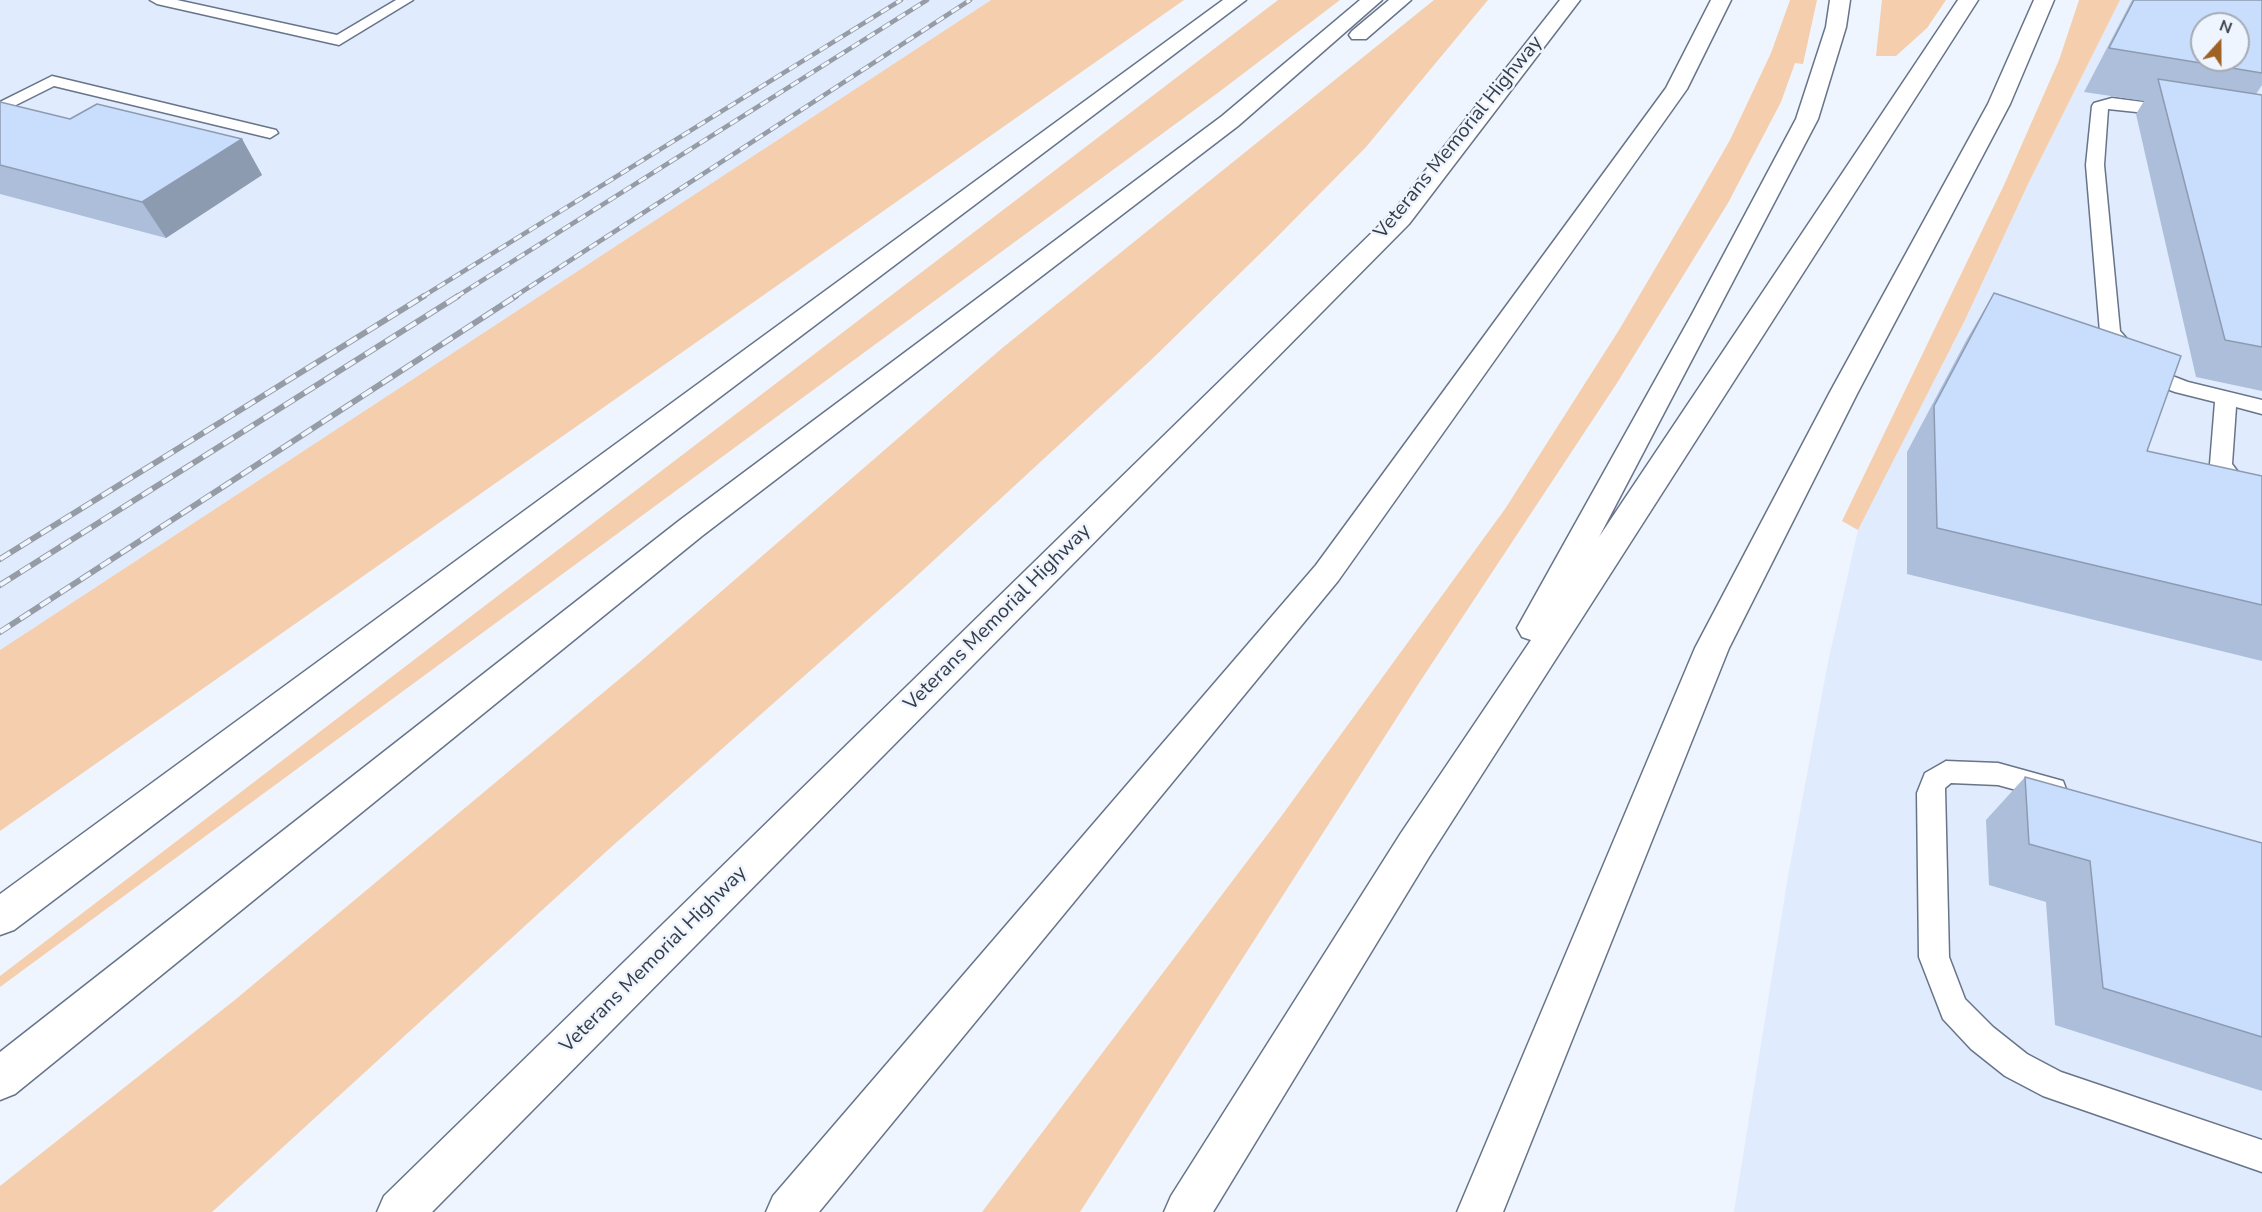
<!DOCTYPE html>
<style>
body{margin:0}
#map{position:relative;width:2262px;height:1212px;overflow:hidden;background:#eff5fe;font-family:"Nunito Sans",sans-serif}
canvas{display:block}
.north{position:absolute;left:2190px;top:12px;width:60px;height:60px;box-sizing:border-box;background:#eff5fe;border:2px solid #a5abb4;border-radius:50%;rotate:21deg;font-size:16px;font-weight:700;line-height:24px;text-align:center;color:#363c45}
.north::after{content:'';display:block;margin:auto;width:21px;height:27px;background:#9f6225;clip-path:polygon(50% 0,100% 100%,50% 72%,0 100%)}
</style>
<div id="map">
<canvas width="2262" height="1212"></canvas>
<div class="north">N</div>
</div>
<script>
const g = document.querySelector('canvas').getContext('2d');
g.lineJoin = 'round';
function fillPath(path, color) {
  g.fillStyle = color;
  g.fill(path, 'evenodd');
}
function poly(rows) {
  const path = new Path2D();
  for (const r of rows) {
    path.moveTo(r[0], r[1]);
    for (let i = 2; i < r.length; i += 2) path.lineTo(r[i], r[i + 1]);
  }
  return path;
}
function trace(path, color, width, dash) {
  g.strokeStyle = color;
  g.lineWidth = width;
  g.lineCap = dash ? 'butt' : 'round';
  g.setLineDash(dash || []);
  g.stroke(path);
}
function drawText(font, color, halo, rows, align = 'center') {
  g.font = font + ' "Nunito Sans",sans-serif';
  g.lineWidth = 5;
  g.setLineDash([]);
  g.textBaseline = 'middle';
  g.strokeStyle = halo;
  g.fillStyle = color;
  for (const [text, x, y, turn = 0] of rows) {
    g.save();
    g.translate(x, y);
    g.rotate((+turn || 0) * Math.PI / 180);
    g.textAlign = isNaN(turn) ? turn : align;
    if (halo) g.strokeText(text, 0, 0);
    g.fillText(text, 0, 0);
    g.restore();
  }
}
fillPath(poly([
 [0,0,991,0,0,650],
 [2120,0,2262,0,2262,1212,1734,1212,1788,876,1828,662,1858,530,1965,320,2029,182],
 [2202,24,2238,24,2238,60,2202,60]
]), '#e0ebfd');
fillPath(poly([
 [991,0,1184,0,0,831,0,650],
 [1278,0,1340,0,1219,92,0,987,0,976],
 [1434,0,1488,0,1366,147,1271,243,1151,360,908,584,609,849,212,1212,0,1212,0,1186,236,999,641,661,1001,349],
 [1790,0,1817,0,1803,64,1795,63,1781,102,1728,203,1617,383,1421,680,1080,1212,982,1212,1280,818,1505,509,1619,330,1699,194,1730,140,1771,53],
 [1882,0,1946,0,1927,28,1896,56,1876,56],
 [2079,0,2120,0,2029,182,1965,320,1858,530,1842,521,2004,185,2059,60]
]), '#f4cead');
const lane = poly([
 [150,0,177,0,337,35,396,0,413,0,339,45,157,4,150,0],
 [52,76,276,130,278,133,270,138,54,86,0,113,0,102,52,76],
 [2112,98,2174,106,2182,111,2174,116,2108,109,2104,165,2120,331,2154,369,2188,382,2262,400,2262,414,2236,407,2232,464,2238,472,2262,478,2262,494,2222,482,2212,472,2210,464,2215,402,2175,392,2140,379,2100,332,2086,165,2092,106,2094,103,2112,98],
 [1946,761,1998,763,2063,781,2066,789,2063,797,2053,800,1998,785,1951,783,1945,788,1949,957,1965,999,1993,1027,2027,1054,2061,1072,2262,1140,2262,1172,2043,1096,2005,1076,1971,1049,1943,1019,1919,957,1917,793,1925,773,1946,761]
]);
const highway = poly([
 [1223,0,1246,0,14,930,0,935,0,894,1223,0],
 [1360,0,1382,0,1238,126,702,536,15,1094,0,1100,0,1052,680,520,1222,116,1360,0],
 [1389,0,1411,0,1366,39,1352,39,1349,35,1352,31,1389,0],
 [1560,0,1580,0,1409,224,432,1212,377,1212,384,1196,1391,214,1560,0],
 [1711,0,1731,0,1687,89,1338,581,819,1212,766,1212,773,1196,1316,565,1666,88,1711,0],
 [1830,0,1850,0,1846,27,1818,119,1599,537,1958,0,1978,0,1429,857,1213,1212,1164,1212,1171,1196,1401,833,1531,640,1522,637,1517,628,1691,316,1796,119,1826,27,1830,0],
 [2034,0,2054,0,2010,104,1858,392,1729,648,1503,1212,1457,1212,1695,648,1830,392,1988,104,2034,0]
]);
trace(lane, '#677489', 3);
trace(highway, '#677489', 3);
fillPath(lane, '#fff');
fillPath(highway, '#fff');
const railFar1 = poly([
 [422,297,901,0],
 [456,297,927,0],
 [514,297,970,0]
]);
const rail = poly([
 [0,559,424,296],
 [0,585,458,296],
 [0,632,516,296]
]);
trace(railFar1, '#969ca5', 4.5);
trace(rail, '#969ca5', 6);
trace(railFar1, '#eff5fe', 3, [9]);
trace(rail, '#eff5fe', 4, [12]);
fillPath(poly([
 [2132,0,2262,0,2262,85,2256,94,2262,95,2262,391,2196,377,2136,114,2144,101,2084,92],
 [0,102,70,119,242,139,262,175,166,238,0,194],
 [1994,293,2147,451,2262,476,2262,661,1907,574,1907,452,1967,339],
 [2025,777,2262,843,2262,1091,2055,1025,2046,902,1989,885,1986,820]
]), '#adbeda');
fillPath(poly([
 [242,139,262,175,166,238,142,202]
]), '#8d9bb1');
const building = poly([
 [2134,0,2262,0,2262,73,2109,48,2134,0],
 [2202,24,2238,24,2238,60,2202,60,2202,24],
 [2158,79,2262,95,2262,347,2225,340,2158,79],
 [0,102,70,119,97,104,242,139,142,202,0,165,0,102],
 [1994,293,2181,356,2147,451,2262,476,2262,605,1937,528,1934,406,1994,293],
 [2025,777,2262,843,2262,1037,2103,988,2090,861,2029,844,2025,777]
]);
fillPath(building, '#c9ddfd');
trace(building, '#8d9bb1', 1.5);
drawText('20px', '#363c45', '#eff5fe', [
 ["Veterans Memorial Highway",1459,138,-51],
 ["Veterans Memorial Highway",998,618,-45],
 ["Veterans Memorial Highway",654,960,-45]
]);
</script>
